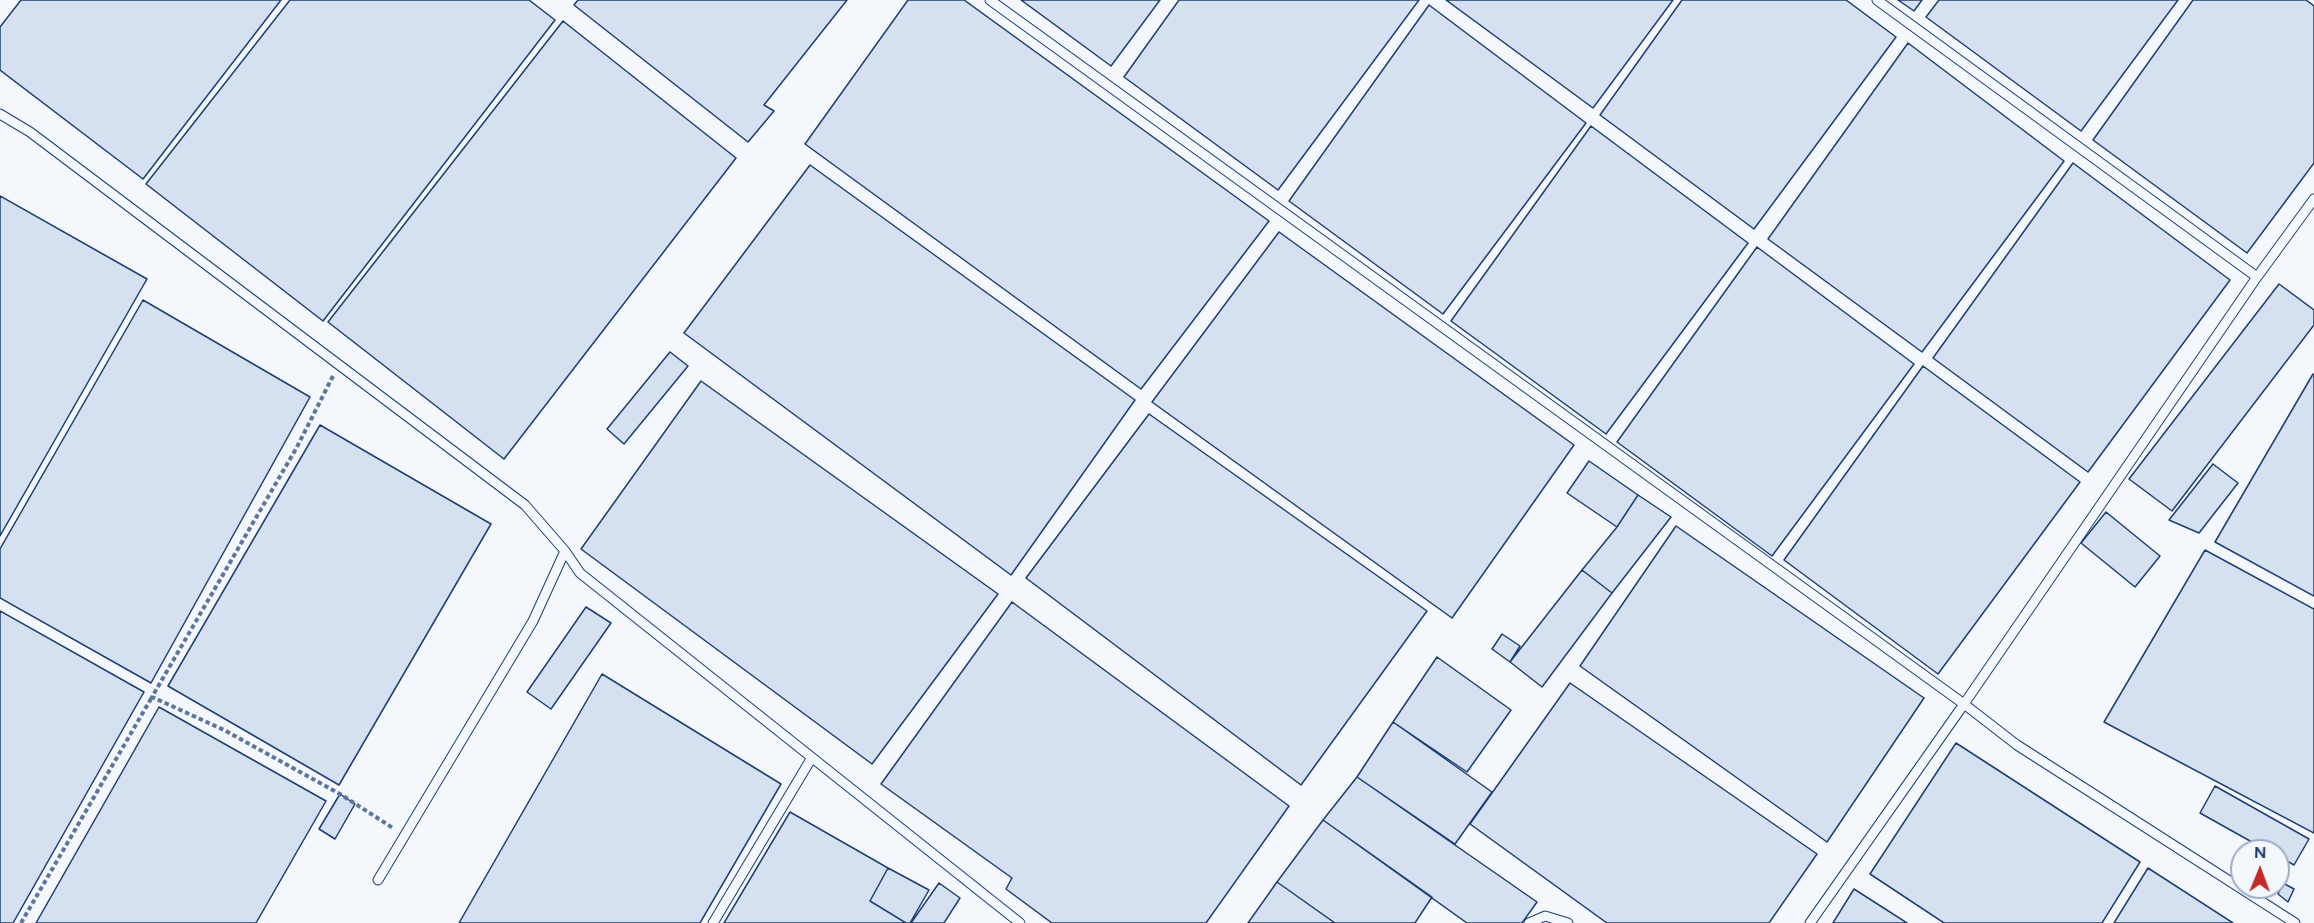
<!DOCTYPE html>
<style>
body{margin:0}
#map{position:relative;width:2314px;height:923px;overflow:hidden;background:#f4f7fb;font-family:Figtree,sans-serif}
canvas{display:block}
.north{position:absolute;left:2230px;top:839px;width:60px;height:60px;box-sizing:border-box;background:#f4f7fb;border:2px solid #9eadc5;border-radius:50%;rotate:1deg;font-size:16px;font-weight:700;line-height:24px;text-align:center;color:#1d3f73}
.north::after{content:'';display:block;margin:auto;width:21px;height:27px;background:#c62828;clip-path:polygon(50% 0,100% 100%,50% 72%,0 100%)}
</style>
<div id="map">
<canvas width="2314" height="923"></canvas>
<div class="north">N</div>
</div>
<script>
const g = document.querySelector('canvas').getContext('2d');
g.lineJoin = 'round';
function fillPath(path, color) {
  g.fillStyle = color;
  g.fill(path, 'evenodd');
}
function poly(rows) {
  const path = new Path2D();
  for (const r of rows) {
    path.moveTo(r[0], r[1]);
    for (let i = 2; i < r.length; i += 2) path.lineTo(r[i], r[i + 1]);
  }
  return path;
}
function trace(path, color, width, dash) {
  g.strokeStyle = color;
  g.lineWidth = width;
  g.lineCap = dash ? 'butt' : 'round';
  g.setLineDash(dash || []);
  g.stroke(path);
}
const building = poly([
 [21,0,281,0,143,179,0,70,0,27,21,0],
 [290,0,529,0,555,20,323,321,146,184,290,0],
 [578,0,847,0,764,105,774,111,748,142,574,5,578,0],
 [908,0,964,0,1269,221,1141,389,805,144,908,0],
 [1021,0,1160,0,1111,66,1021,0],
 [1179,0,1419,0,1278,190,1124,77,1179,0],
 [1446,0,1673,0,1593,108,1446,0],
 [1682,0,1846,0,1896,37,1754,229,1600,115,1682,0],
 [1898,0,1922,0,1914,11,1898,0],
 [1939,0,2178,0,2081,131,1926,17,1939,0],
 [2193,0,2306,0,2314,6,2314,163,2247,253,2093,140,2193,0],
 [1429,5,1586,123,1443,314,1289,201,1429,5],
 [563,21,736,158,504,459,328,322,563,21],
 [1908,43,2064,161,1922,352,1768,239,1908,43],
 [1591,126,1748,243,1606,434,1451,321,1591,126],
 [2073,163,2230,280,2088,472,1933,358,2073,163],
 [810,165,1135,400,1011,575,684,333,810,165],
 [0,196,147,279,0,536,0,196],
 [1279,232,1574,445,1452,618,1152,402,1279,232],
 [1757,247,1914,364,1772,556,1617,442,1757,247],
 [2279,284,2314,310,2314,325,2172,511,2129,479,2279,284],
 [143,300,310,397,151,683,0,598,0,549,143,300],
 [670,352,688,366,624,444,607,429,670,352],
 [1923,366,2080,482,1938,674,1784,560,1923,366],
 [2313,374,2314,375,2314,596,2215,542,2313,374],
 [701,381,998,594,872,764,581,549,701,381],
 [1149,414,1427,611,1301,785,1026,578,1149,414],
 [320,425,491,524,339,785,168,686,320,425],
 [1589,461,1638,495,1617,527,1567,493,1589,461],
 [2213,464,2238,483,2199,533,2169,520,2213,464],
 [1638,495,1671,517,1612,593,1582,570,1617,527,1638,495],
 [2106,512,2160,556,2135,587,2081,543,2106,512],
 [1676,526,1924,698,1827,842,1580,666,1676,526],
 [2205,550,2314,609,2314,833,2104,722,2205,550],
 [1582,570,1612,593,1542,687,1510,662,1582,570],
 [1012,602,1289,806,1206,923,1052,923,1006,889,1012,878,881,784,1012,602],
 [586,607,611,623,551,709,527,692,586,607],
 [0,611,144,692,13,923,0,923,0,611],
 [1502,634,1520,646,1510,662,1492,649,1502,634],
 [1437,657,1511,710,1467,772,1393,722,1437,657],
 [602,674,781,784,700,923,459,923,602,674],
 [1570,683,1817,854,1769,923,1607,923,1470,824,1570,683],
 [159,707,326,801,256,923,36,923,159,707],
 [1393,722,1492,792,1455,844,1357,777,1393,722],
 [1956,743,2140,862,2102,923,1944,923,1870,874,1956,743],
 [1357,777,1537,902,1522,923,1467,923,1323,820,1357,777],
 [2215,786,2309,839,2294,865,2278,856,2278,851,2268,851,2200,813,2215,786],
 [340,794,355,804,335,839,319,829,340,794],
 [790,812,888,868,870,901,906,923,724,923,790,812],
 [1323,820,1432,897,1415,923,1335,923,1277,882,1323,820],
 [888,868,929,890,910,923,906,923,870,901,888,868],
 [2148,868,2233,923,2114,923,2148,868],
 [1277,882,1335,923,1248,923,1277,882],
 [939,883,960,898,944,923,911,923,939,883],
 [2283,883,2294,889,2288,902,2278,894,2283,883],
 [1854,889,1907,923,1833,923,1854,889]
]);
fillPath(building, '#d5e0f0');
trace(building, '#1d3f73', 1.5);
const service = poly([
 [990,0,1964,704,1810,923],
 [1877,0,2257,277],
 [0,114,30,132,525,505,565,551,580,573,1020,923],
 [378,880,533,621,565,551],
 [713,923,811,759],
 [1529,923,1545,916,1568,923],
 [2295,923,2017,745,1964,704,2257,277,2314,199]
]);
trace(service, '#1d3f73', 11);
trace(poly([
 [333,376,297,447,152,697,224,730,340,794,393,828],
 [21,923,152,697]
]), '#5e769c', 4, [4.5, 3]);
trace(service, '#f4f7fb', 9);
</script>
